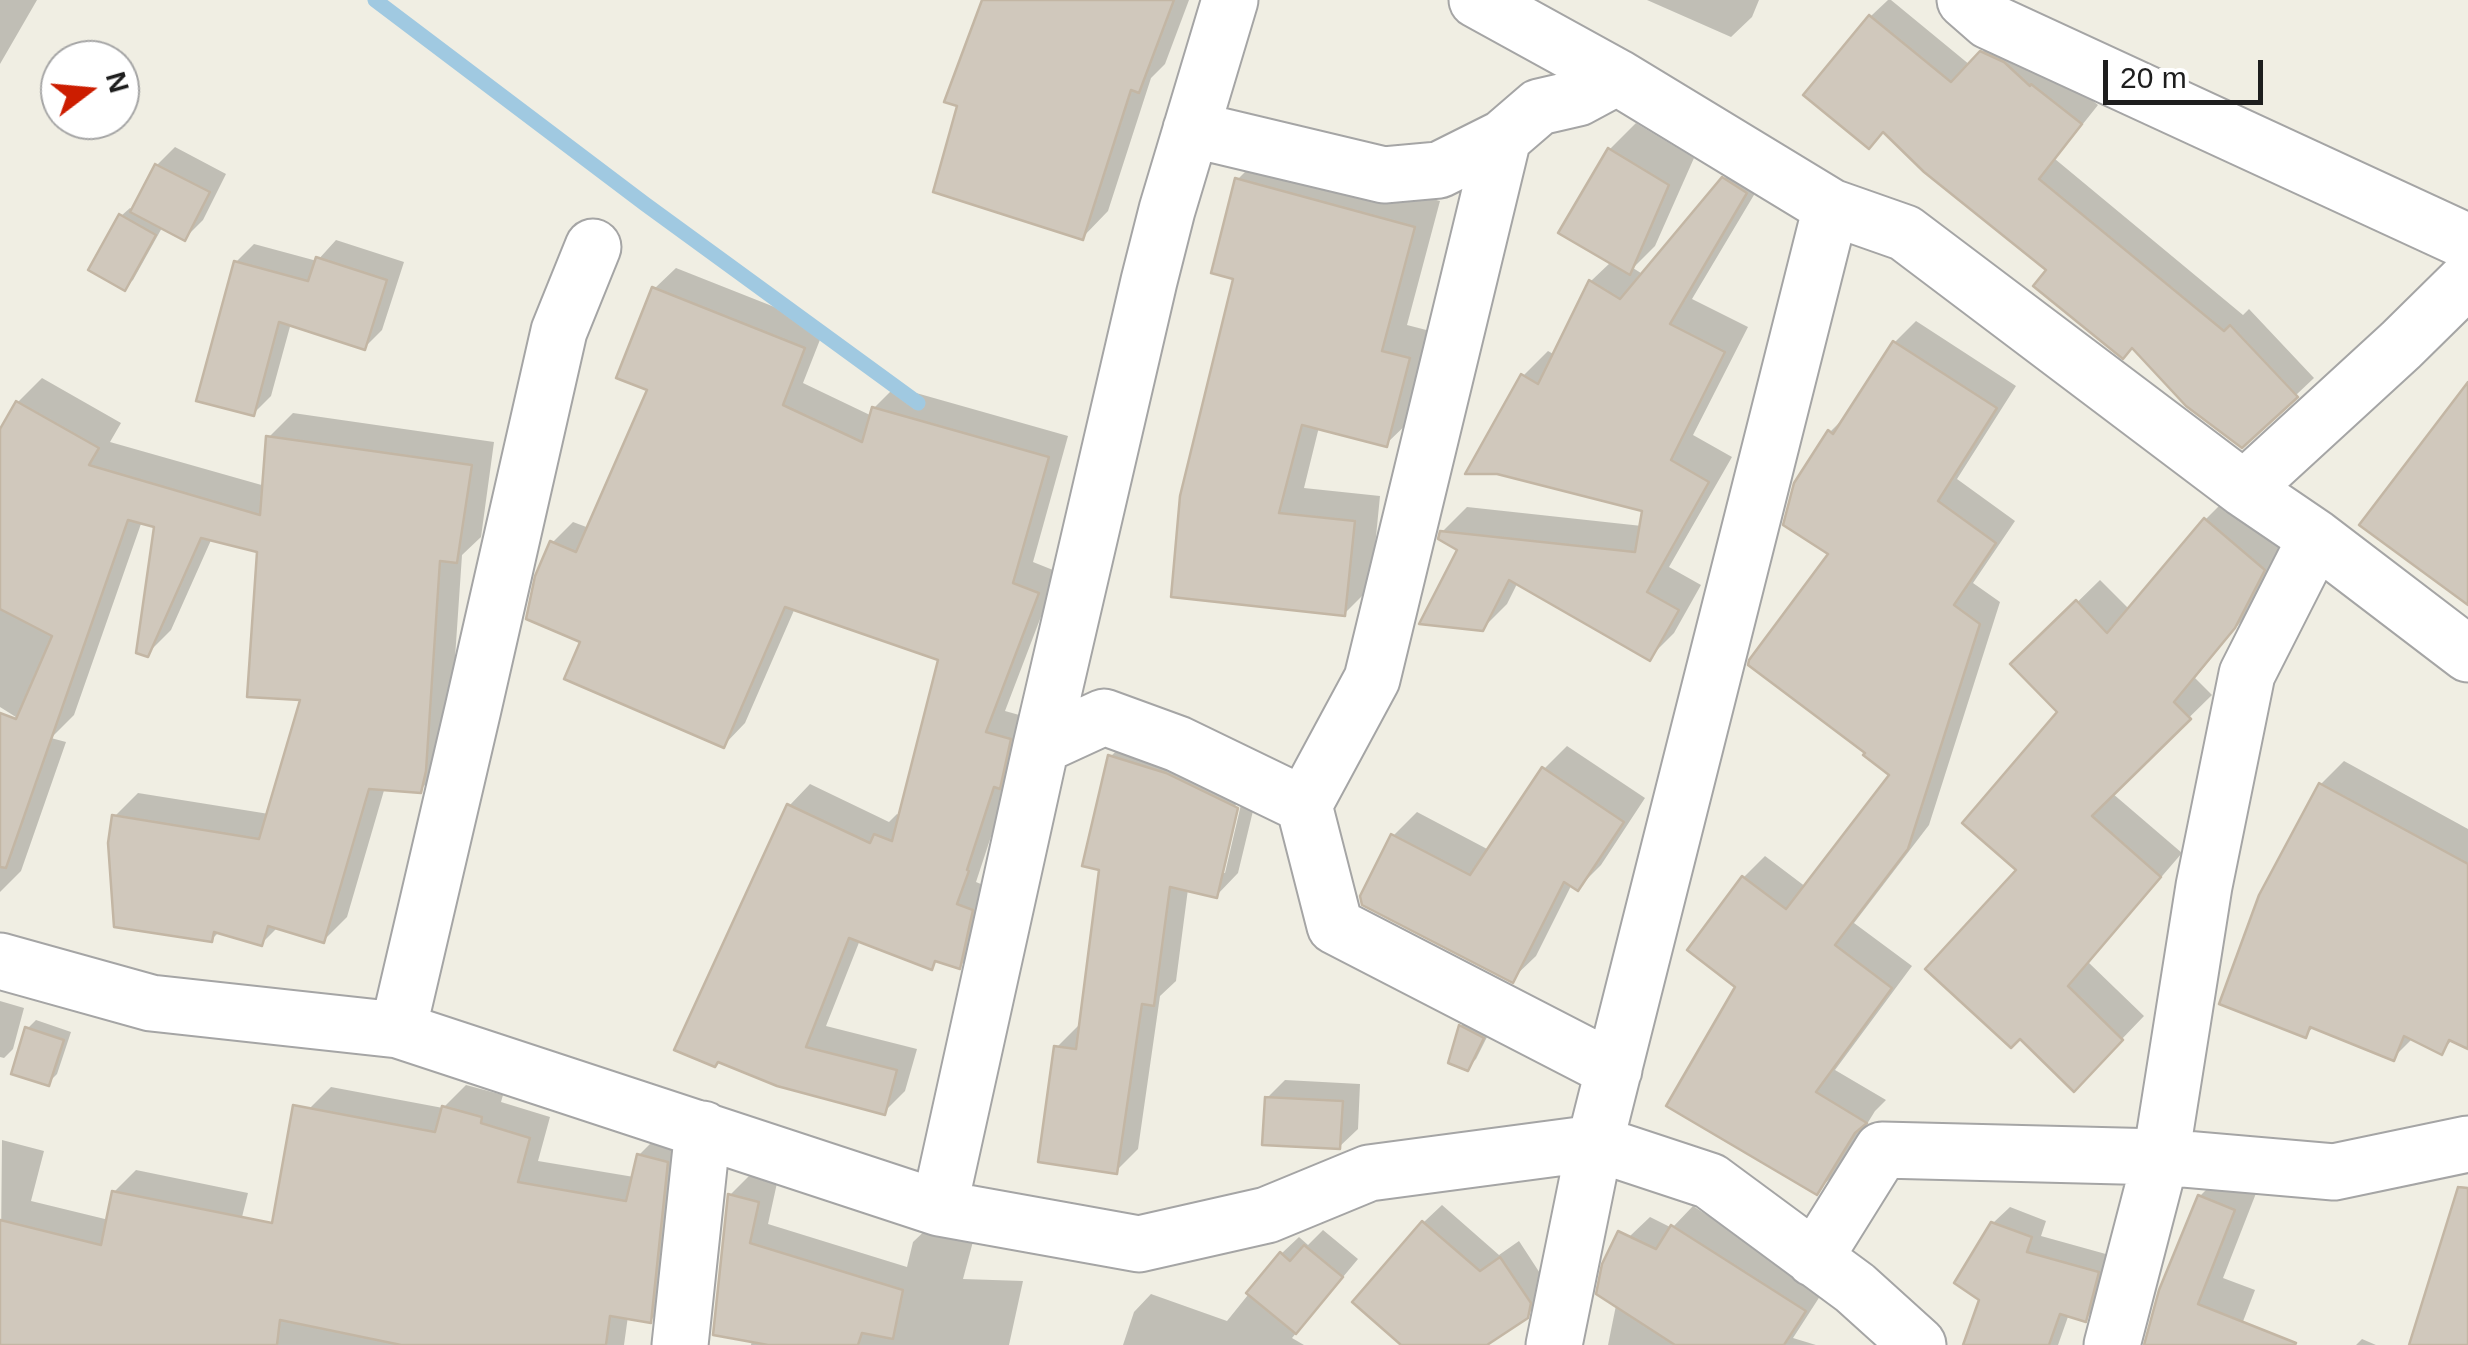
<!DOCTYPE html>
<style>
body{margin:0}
#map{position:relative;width:2468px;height:1345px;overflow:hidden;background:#f0eee3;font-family:Arial,sans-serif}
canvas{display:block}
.north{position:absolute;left:40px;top:40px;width:100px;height:100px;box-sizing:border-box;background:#fff;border:2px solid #a5a5a5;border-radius:50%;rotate:74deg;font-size:28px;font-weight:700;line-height:40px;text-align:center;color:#1e1e1e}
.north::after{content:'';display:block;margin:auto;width:35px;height:45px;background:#cc1d00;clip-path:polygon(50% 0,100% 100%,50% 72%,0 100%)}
.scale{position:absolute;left:2103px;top:60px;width:160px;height:45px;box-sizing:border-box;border:5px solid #1e1e1e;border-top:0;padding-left:12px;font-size:30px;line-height:35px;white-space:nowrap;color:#1e1e1e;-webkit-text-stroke:8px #fff;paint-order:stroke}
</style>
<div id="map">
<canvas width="2468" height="1345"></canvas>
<div class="north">N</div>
<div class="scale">20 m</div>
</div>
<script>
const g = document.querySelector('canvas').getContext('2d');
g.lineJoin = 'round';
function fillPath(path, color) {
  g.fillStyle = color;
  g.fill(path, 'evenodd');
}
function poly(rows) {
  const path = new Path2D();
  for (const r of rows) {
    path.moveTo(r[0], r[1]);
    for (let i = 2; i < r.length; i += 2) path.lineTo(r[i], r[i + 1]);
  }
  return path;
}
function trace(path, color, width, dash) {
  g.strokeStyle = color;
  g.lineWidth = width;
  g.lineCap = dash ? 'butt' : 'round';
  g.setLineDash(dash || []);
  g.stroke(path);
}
fillPath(poly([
 [0,0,37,0,0,64],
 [985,0,1189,0,1165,64,1151,78,1108,211,1082,238],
 [1647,0,1759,0,1752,17,1731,37],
 [1888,0,1891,0,1970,65,2000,35,2051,67,2098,105,2055,159,2243,315,2249,309,2314,378,2296,395,2133,346,2049,269,1885,130,1869,146,1807,95,1871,16],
 [1636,123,1694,158,1655,246,1633,268,1644,275,1724,179,1748,154,1770,168,1692,299,1748,327,1693,435,1732,457,1669,567,1701,585,1674,633,1649,658,1518,582,1507,604,1482,629,1460,549,1442,532,1467,507,1642,526,1645,509,1523,376,1548,351,1555,355,1591,281,1611,262,1610,149],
 [175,147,226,174,203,220,185,238,163,226,133,280,124,288,121,216,130,208,134,210,157,165],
 [1264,153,1440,201,1407,325,1434,332,1413,418,1386,444,1319,427,1304,488,1380,496,1371,587,1344,614,1174,595,1236,277,1238,179],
 [336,240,404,262,382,330,364,348,291,323,271,396,253,414,236,262,254,244,317,261],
 [676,268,825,327,803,383,872,416,874,408,895,387,1068,436,1033,562,1058,572,1005,711,1030,718,976,882,993,889,980,946,959,967,939,959,931,967,860,940,826,1026,917,1049,905,1091,884,1112,719,1060,789,806,810,784,889,822,897,814,901,816,941,658,795,608,745,723,724,745,584,641,552,543,573,522,589,528,651,389,654,289],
 [1916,321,2016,386,1957,479,2015,521,1973,583,2000,602,1929,825,1854,923,1912,966,1835,1070,1886,1100,1875,1111,1838,1171,1816,1192,1738,986,1744,877,1765,856,1806,887,1893,775,1832,553,1830,432,1851,411,1895,342],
 [42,378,121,423,110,442,265,486,269,437,293,413,494,442,481,537,462,555,449,746,444,766,420,790,385,787,347,917,323,941,278,927,261,944,220,931,211,940,114,817,138,793,269,814,303,698,260,550,212,538,171,630,147,654,157,525,142,521,74,715,51,738,66,742,21,871,0,892,0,726,46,736,0,707,0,434,18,402],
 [2228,497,2286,546,2257,602,2195,678,2212,695,2112,793,2182,853,2088,962,2144,1016,2096,1066,2020,870,2060,712,2014,664,2100,580,2130,610,2206,519],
 [1133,735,1259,786,1238,873,1216,896,1188,889,1176,981,1160,996,1138,1149,1116,1171,1057,1047,1079,1025,1081,1026,1102,868,1111,756],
 [1238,795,1243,796,1225,873,1220,873],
 [1567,746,1645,798,1601,865,1578,888,1572,884,1536,956,1512,979,1393,836,1417,812,1489,850,1544,769],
 [2344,761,2468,829,2468,1046,2453,1039,2441,1052,2413,1038,2393,1058,2315,1026,2305,1035,2321,784],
 [0,1001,24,1008,13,1049,4,1058,0,1057],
 [1470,1018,1491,1029,1476,1059,1467,1068,1461,1026],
 [36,1020,71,1032,57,1074,48,1083,27,1029],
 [1285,1080,1360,1084,1358,1129,1339,1147,1267,1098],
 [466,1085,503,1095,501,1102,550,1117,538,1161,634,1177,639,1155,661,1133,689,1140,672,1299,650,1321,628,1316,624,1345,273,1345,309,1109,331,1087,443,1108],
 [2,1140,44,1151,31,1201,109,1220,114,1192,136,1170,248,1193,210,1345,0,1345],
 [2226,1170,2260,1183,2223,1278,2255,1290,2234,1345,2147,1345,2200,1196],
 [749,1176,777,1183,768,1224,907,1267,913,1242,933,1223,975,1234,963,1279,1023,1281,1009,1345,751,1345,752,1340,730,1195],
 [1442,1205,1499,1255,1519,1241,1547,1284,1545,1297,1526,1316,1483,1345,1404,1345,1424,1222],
 [1693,1206,1824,1290,1793,1338,1816,1345,1608,1345,1630,1236,1650,1217,1672,1228],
 [2010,1207,2046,1221,2041,1236,2113,1256,2101,1303,2085,1319,2069,1314,2058,1345,1965,1345,1982,1298,1993,1223],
 [1323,1230,1358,1259,1292,1338,1304,1345,1123,1345,1134,1312,1151,1294,1227,1321,1281,1254,1299,1237,1308,1245],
 [2362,1339,2376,1345,2356,1345]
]), '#0003');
trace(poly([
 [375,0,645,204,918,403]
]), '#a0c9e1', 15);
const building = poly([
 [982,0,1174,0,1139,93,1131,90,1083,240,933,192,957,106,944,102,982,0],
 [1869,15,1951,82,1980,51,2004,62,2030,86,2031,84,2082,124,2039,179,2224,331,2230,325,2298,397,2242,448,2186,406,2132,348,2123,359,2033,286,2046,270,1924,172,1883,132,1869,149,1803,95,1869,15],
 [1608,148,1669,185,1630,275,1558,233,1608,148],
 [155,164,210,192,185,241,130,212,155,164],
 [1722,177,1747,193,1670,324,1725,352,1671,460,1709,482,1647,592,1679,610,1650,661,1509,580,1483,631,1419,624,1457,550,1438,539,1440,531,1635,552,1642,511,1497,474,1465,474,1521,374,1538,384,1589,280,1620,299,1722,177],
 [1235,178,1415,227,1382,351,1410,358,1387,447,1302,425,1279,513,1355,521,1345,616,1171,597,1180,496,1233,279,1211,273,1235,178],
 [119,214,156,235,125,291,88,270,119,214],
 [316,257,387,280,365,350,279,322,254,416,196,401,234,261,308,281,316,257],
 [652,287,805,348,783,405,862,442,872,407,1049,457,1013,583,1039,593,986,732,1011,739,1000,789,994,787,967,870,969,871,957,904,973,910,960,969,935,961,932,970,849,938,806,1047,897,1070,885,1115,777,1086,718,1062,715,1067,674,1050,787,804,870,843,874,834,892,841,938,660,785,607,724,748,564,679,580,642,526,619,535,576,550,541,576,552,647,390,616,378,652,287],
 [1893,341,1997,408,1938,501,1996,543,1954,605,1980,624,1908,849,1835,945,1892,988,1816,1092,1867,1123,1855,1133,1817,1195,1666,1106,1735,987,1687,950,1742,876,1786,909,1889,775,1863,755,1865,753,1748,665,1749,660,1828,554,1783,525,1794,483,1828,430,1833,434,1893,341],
 [2468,382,2468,605,2359,525,2468,382],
 [16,401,99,448,89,465,260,515,266,436,472,465,457,563,440,561,426,771,421,793,369,789,324,943,268,926,262,946,214,932,212,942,114,927,108,843,112,815,259,839,300,700,247,697,257,552,201,538,148,657,136,653,154,527,128,520,6,868,0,867,0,713,16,719,52,636,0,609,0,429,16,401],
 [2204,518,2265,570,2235,628,2174,702,2191,719,2092,816,2161,877,2068,986,2123,1040,2074,1092,2020,1039,2011,1048,1925,969,2016,870,1962,823,2057,712,2010,664,2076,600,2107,633,2204,518],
 [1108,755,1166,773,1238,808,1217,898,1170,887,1154,1006,1142,1004,1117,1174,1038,1162,1054,1046,1076,1049,1099,870,1082,866,1108,755],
 [1542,767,1624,822,1578,891,1564,882,1513,983,1362,905,1360,896,1391,834,1470,875,1542,767],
 [2319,783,2468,864,2468,1049,2449,1040,2442,1055,2404,1036,2394,1061,2310,1027,2306,1038,2219,1004,2259,895,2319,783],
 [1459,1025,1484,1038,1468,1071,1448,1063,1459,1025],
 [25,1027,64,1040,49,1086,11,1074,25,1027],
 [1265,1097,1343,1101,1340,1149,1262,1145,1265,1097],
 [293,1105,435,1132,442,1106,482,1117,481,1123,530,1138,518,1182,626,1201,637,1154,668,1162,651,1323,610,1316,606,1345,401,1345,280,1320,277,1345,0,1345,0,1220,101,1245,112,1191,272,1223,293,1105],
 [2458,1187,2468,1188,2468,1345,2409,1345,2458,1187],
 [728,1194,759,1202,750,1243,903,1290,893,1339,862,1333,858,1345,768,1345,713,1335,728,1194],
 [2198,1195,2235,1210,2198,1304,2296,1343,2295,1345,2144,1345,2159,1290,2198,1195],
 [1422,1221,1480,1271,1500,1257,1531,1303,1528,1318,1487,1345,1401,1345,1352,1302,1422,1221],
 [1991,1222,2032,1237,2027,1252,2099,1272,2086,1322,2060,1314,2049,1345,1963,1345,1979,1300,1954,1283,1991,1222],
 [1671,1225,1806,1311,1784,1345,1675,1345,1596,1294,1602,1264,1618,1231,1656,1249,1671,1225],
 [1304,1245,1343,1277,1296,1334,1246,1293,1280,1252,1290,1261,1304,1245]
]);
fillPath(building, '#d0c8bc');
trace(building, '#c3b6a4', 2.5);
const minor = poly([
 [1477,0,1617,77,1831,207,1905,233,2244,489,2316,538,2468,654],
 [1965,0,1989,21,2468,242],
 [1191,129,1384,175,1439,170,1503,138],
 [2244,489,2401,345,2468,279],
 [1041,746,1104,717,1178,744,1304,805,1335,926,1614,1070],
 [1304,805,1372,679,1503,138,1539,107,1578,98,1617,77],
 [0,961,151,1003,398,1030,939,1208,1139,1244,1267,1215,1369,1173,1595,1143,1710,1181,1855,1288,1918,1345],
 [398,1030,473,709,559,331,593,247],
 [939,1208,1041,746,1149,281,1167,210,1230,0],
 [1814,1259,1882,1150,2161,1157,2334,1172,2468,1144],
 [680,1345,703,1129],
 [1554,1345,1595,1143,1831,207],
 [2112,1345,2161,1157,2204,886,2247,674,2316,538]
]);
trace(minor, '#a5a5a5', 59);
trace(minor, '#fff', 55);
</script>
